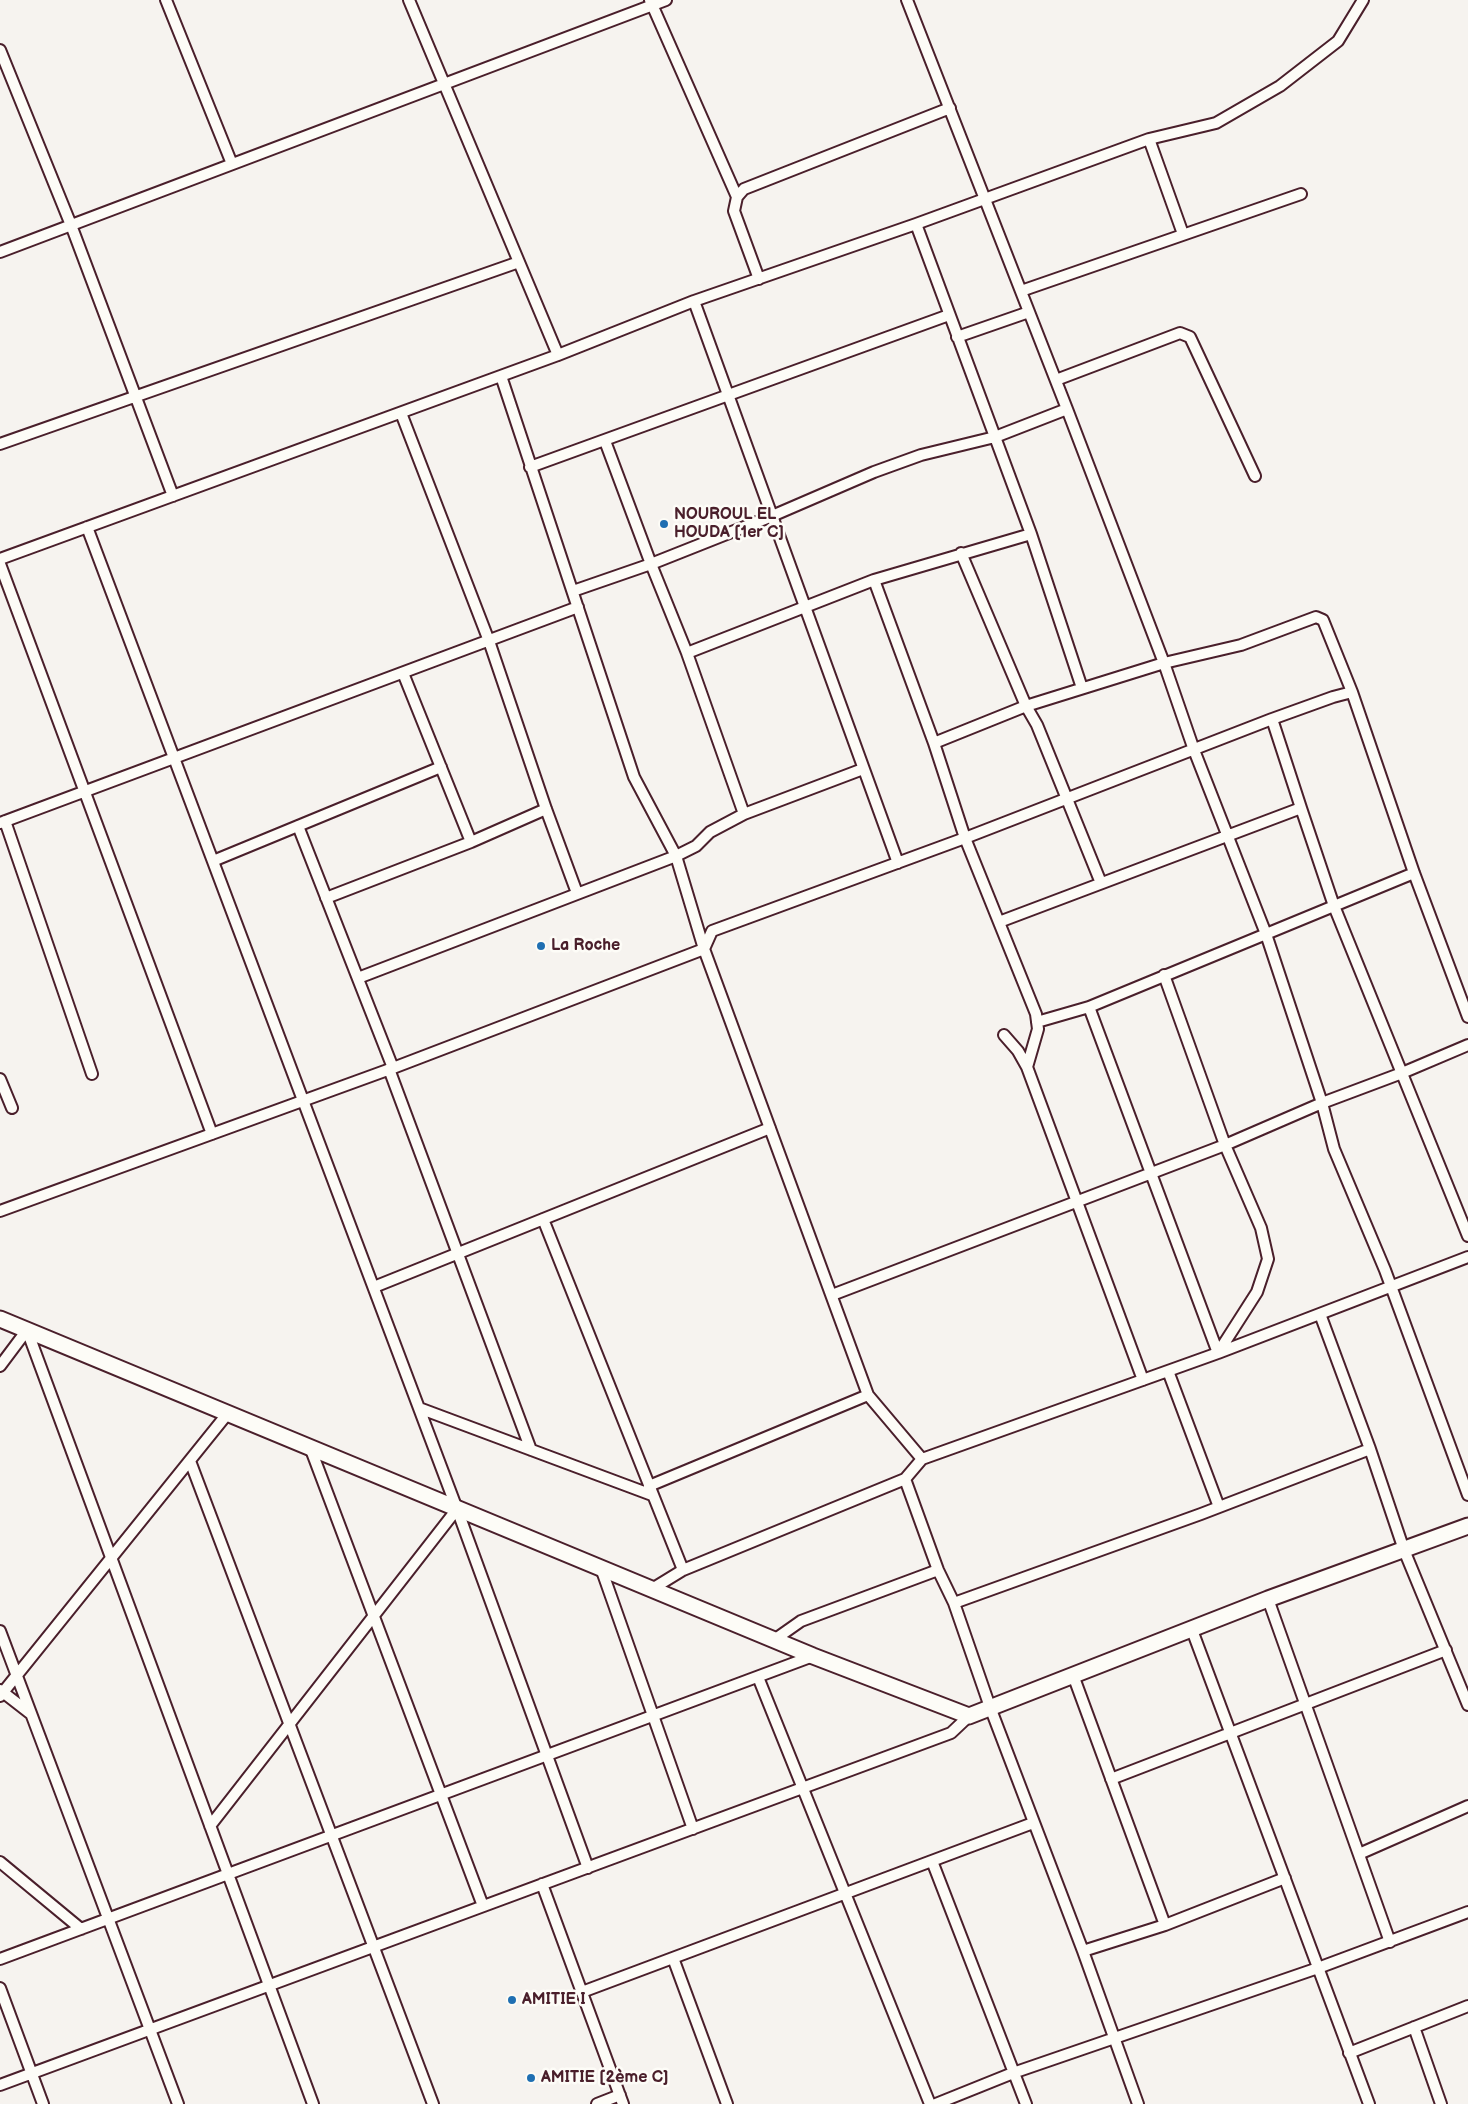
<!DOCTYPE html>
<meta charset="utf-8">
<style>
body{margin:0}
canvas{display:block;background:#f6f3ef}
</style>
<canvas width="1468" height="2104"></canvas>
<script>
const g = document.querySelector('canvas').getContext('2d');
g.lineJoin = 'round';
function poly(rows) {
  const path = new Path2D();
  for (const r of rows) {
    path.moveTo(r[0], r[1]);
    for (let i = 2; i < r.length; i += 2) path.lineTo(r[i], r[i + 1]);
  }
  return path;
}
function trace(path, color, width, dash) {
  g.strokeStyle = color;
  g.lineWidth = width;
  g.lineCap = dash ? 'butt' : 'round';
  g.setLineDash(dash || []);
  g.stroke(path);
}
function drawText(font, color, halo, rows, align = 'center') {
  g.font = font + ' "Balsamiq Sans",sans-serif';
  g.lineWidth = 5;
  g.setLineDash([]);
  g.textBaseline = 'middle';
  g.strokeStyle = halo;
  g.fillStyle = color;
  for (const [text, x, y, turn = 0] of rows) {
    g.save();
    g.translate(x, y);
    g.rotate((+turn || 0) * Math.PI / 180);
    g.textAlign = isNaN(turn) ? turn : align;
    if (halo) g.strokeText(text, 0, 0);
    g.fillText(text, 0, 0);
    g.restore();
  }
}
const street = poly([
 [166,0,232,164],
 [409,0,558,355],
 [650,0,737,197],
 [907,0,1067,409,1164,663,1194,750,1266,934,1322,1103,1334,1149,1385,1270,1468,1495],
 [0,50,71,225,173,496],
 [1149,139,1183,234],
 [916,224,1031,534,1082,688],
 [0,252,666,0],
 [759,279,734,211,737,197,744,189,950,108],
 [1021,291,1301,194],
 [694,301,898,863],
 [957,337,1029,312],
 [501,376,634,777,676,856,704,949,868,1395,922,1459,905,1479,938,1570,954,1603,990,1707,1083,1951,1138,2104],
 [1056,380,1180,333,1190,337,1255,476],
 [401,413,489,641,546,809,577,893],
 [605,441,651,564,687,653,744,814],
 [0,444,519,262],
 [530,467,949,315],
 [87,527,457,1509,588,1868],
 [961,553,1026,706,1037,725,1101,883],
 [0,559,558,355,694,301,916,224,1149,139,1216,123,1280,86,1338,41,1363,0],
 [0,564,212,1134],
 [874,580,934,743,965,838,1036,1014,1038,1029,1027,1067],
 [573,591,651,564,772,516,874,472,921,455,995,437,1067,409],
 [687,653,874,580,1031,534],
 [403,673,471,842],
 [1272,719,1333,697,1352,692,1414,873,1468,1017],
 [934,743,1026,706,1164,663,1241,645,1316,617,1323,620,1352,692],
 [5,821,92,1074],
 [0,823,578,607],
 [298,826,393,1068],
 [213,861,441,767],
 [326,898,471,842,546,809],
 [999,922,1301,808,1334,906,1468,1236],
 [1164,975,1225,1145,1261,1228,1268,1259,1257,1292,1218,1353],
 [358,978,676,856,696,846,710,832,744,814,863,769],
 [1089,1007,1218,1353],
 [1037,1022,1089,1007,1414,873],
 [1004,1035,1018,1051,1027,1067,1143,1380],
 [389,1069,531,1450],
 [0,1079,12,1108],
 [0,1211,393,1068,704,949,712,931,965,838,1272,719,1301,808],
 [543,1219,683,1570],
 [374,1287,770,1128],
 [832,1295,1225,1145,1322,1103,1402,1073,1468,1045],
 [1320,1314,1370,1449,1404,1550,1468,1705],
 [0,1366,27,1330,313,2104],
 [1168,1371,1219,1507],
 [419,1408,652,1495],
 [310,1447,483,1906],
 [922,1459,1218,1353,1468,1257],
 [190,1461,433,2104],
 [649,1486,868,1395],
 [601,1568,693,1829],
 [652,1589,683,1570,905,1479],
 [1268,1599,1390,1942],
 [954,1603,1201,1514,1370,1449],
 [1192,1630,1369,2104],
 [0,1631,178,2104],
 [774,1640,801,1621,938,1570],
 [1073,1675,1165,1925],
 [758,1677,930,2104],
 [0,1690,31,1714],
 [0,1696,228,1413],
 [1111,1779,1446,1650],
 [210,1826,457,1509],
 [1359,1854,1468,1806],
 [932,1861,1026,2104],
 [0,1862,81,1929],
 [542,1884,623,2104],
 [1083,1951,1165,1925,1285,1878],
 [673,1958,727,2104],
 [0,1959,813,1656],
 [0,1988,43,2104],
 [582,1992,1033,1823],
 [1414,2027,1441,2104],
 [1349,2053,1468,2006],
 [0,2085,951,1733,969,1716],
 [597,2104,620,2095],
 [936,2104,1013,2073,1318,1968,1468,1912]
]);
const secondary = poly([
 [0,1319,813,1656,969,1716,1268,1599,1468,1526]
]);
trace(street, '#4a1f2b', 14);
trace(secondary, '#4a1f2b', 19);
trace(street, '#fdfcf7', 10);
trace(secondary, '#fdfcf7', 15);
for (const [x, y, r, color] of [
 [664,524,5,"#1f6fb2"],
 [541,946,5,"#1f6fb2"],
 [512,2000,5,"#1f6fb2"],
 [531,2078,5,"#1f6fb2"]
]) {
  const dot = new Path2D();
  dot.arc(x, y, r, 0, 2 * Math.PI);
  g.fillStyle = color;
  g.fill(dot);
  trace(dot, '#fdfcf7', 2);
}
drawText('bold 16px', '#4a1f2b', '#fdfcf7', [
 ["NOUROUL EL",674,515],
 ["HOUDA [1er C]",674,533],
 ["La Roche",551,946],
 ["AMITIE I",522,2000],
 ["AMITIE [2ème C]",541,2078]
], 'left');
</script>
